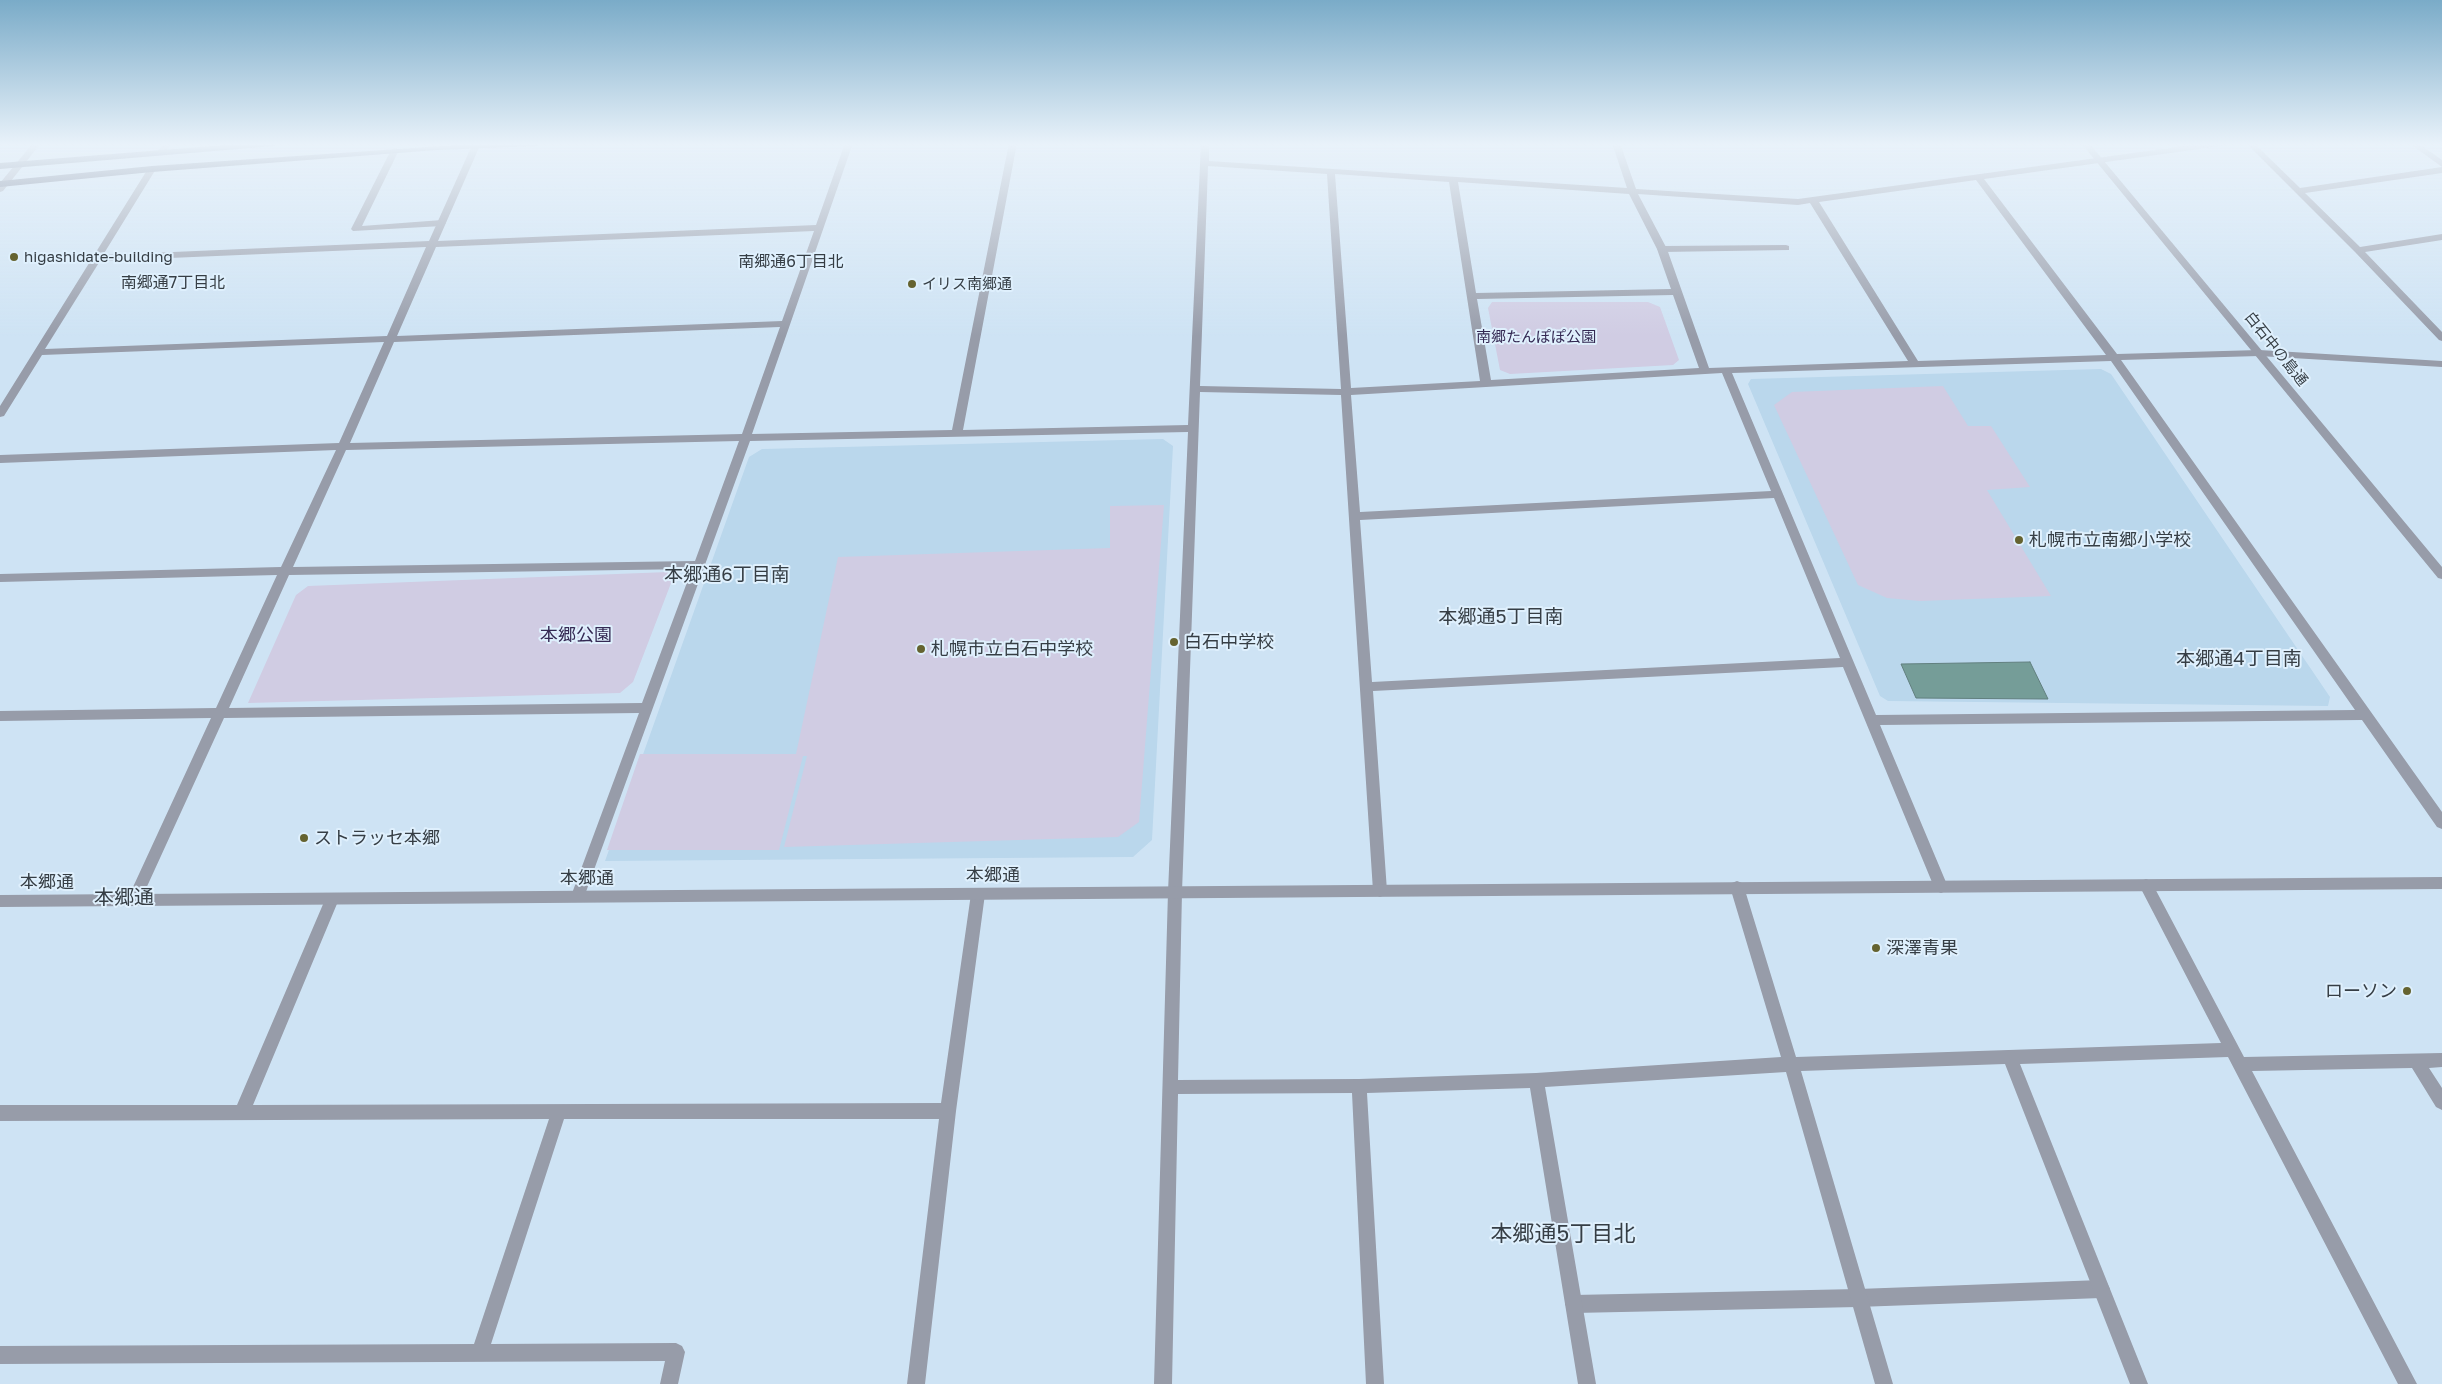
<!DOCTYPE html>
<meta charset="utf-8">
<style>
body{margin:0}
canvas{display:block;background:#cee3f4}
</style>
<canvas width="2442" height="1384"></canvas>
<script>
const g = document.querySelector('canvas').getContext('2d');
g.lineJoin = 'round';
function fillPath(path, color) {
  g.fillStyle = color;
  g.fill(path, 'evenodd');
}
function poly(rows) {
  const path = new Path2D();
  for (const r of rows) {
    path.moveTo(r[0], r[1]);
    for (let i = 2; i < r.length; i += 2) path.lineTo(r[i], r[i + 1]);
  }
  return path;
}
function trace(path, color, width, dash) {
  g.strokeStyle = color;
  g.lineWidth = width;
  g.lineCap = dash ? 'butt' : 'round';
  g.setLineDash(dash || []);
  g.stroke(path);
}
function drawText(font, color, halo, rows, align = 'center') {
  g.font = font + ' "Golos Text","Noto Sans JP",sans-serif';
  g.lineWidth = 4;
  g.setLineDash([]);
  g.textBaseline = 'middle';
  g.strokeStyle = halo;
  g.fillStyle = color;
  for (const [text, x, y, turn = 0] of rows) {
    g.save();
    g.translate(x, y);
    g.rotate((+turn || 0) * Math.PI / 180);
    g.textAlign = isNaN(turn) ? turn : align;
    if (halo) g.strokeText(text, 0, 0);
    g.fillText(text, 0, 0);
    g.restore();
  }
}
fillPath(poly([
 [2101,369,2111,374,2330,697,2328,706,1888,701,1880,696,1748,384,1751,379],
 [1163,439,1173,446,1152,840,1133,857,605,861,749,457,762,449]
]), '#bad7ec');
fillPath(poly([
 [1492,302,1648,302,1660,307,1679,360,1673,365,1510,374,1500,370,1488,308],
 [1943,386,1968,426,1991,426,2030,487,1987,490,2051,596,1920,601,1887,598,1858,585,1774,405,1792,392],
 [1164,505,1139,822,1118,837,784,847,807,756,803,756,779,850,607,850,640,754,796,754,838,557,1110,548,1110,506],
 [668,572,673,578,633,682,620,693,248,703,296,595,308,586]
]), '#d0cce3');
const water = poly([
 [2030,662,2048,699,1916,698,1901,664,2030,662]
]);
fillPath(water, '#759d98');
trace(water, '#62807f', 1);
fillPath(poly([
 [395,147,399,150,362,226,442,220,446,223,442,226,353,231,351,229,391,150,395,147],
 [1786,245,1789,246,1789,250,1662,252,1657,249,1662,246,1786,245],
 [2101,1280,2107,1283,2110,1289,2107,1295,2101,1298,1858,1307,1574,1313,1568,1310,1565,1304,1568,1298,1574,1295,1858,1289,2101,1280]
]), '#979ca9');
fillPath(poly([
 [164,143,172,143,165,153,159,153,158,151,164,143],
 [473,143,481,143,438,241,816,225,845,143,853,143,752,434,952,430,1009,143,1017,143,963,430,1188,425,1201,143,1209,143,1209,161,1627,188,1612,143,1620,143,1636,189,1798,199,2206,143,2225,143,2221,146,1984,179,2117,354,2259,350,2442,361,2442,367,2259,356,2121,360,2442,812,2442,829,2437,827,2362,720,1880,725,1948,887,1946,891,1941,893,1936,891,1934,887,1843,667,1373,691,1387,891,1385,895,1380,897,1375,895,1373,891,1341,395,1200,392,1182,892,1178,1080,1359,1079,1536,1073,1781,1057,1730,887,1732,883,1737,881,1742,883,1744,887,1796,1057,2221,1043,2139,885,2141,881,2146,879,2151,881,2244,1057,2442,1053,2442,1067,2429,1068,2442,1088,2442,1110,2436,1107,2412,1068,2252,1071,2417,1384,2398,1384,2228,1057,2020,1064,2148,1384,2130,1384,2005,1064,1801,1071,1893,1384,1875,1384,1786,1072,1545,1087,1596,1384,1578,1384,1530,1088,1367,1093,1384,1384,1366,1384,1352,1093,1178,1094,1172,1384,1154,1384,1168,892,1188,432,750,441,583,900,578,902,573,900,571,896,639,713,224,718,139,904,134,906,129,904,127,900,211,718,0,721,0,711,216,708,277,575,0,582,0,574,281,567,336,450,0,463,0,455,339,443,384,342,42,355,4,416,0,417,0,406,149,167,156,169,103,255,429,241,473,143],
 [1208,166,1327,174,1341,389,1200,386,1208,166],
 [1335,174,1449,182,1480,381,1351,388,1335,174],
 [1976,180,2106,355,1918,361,1819,202,1976,180],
 [1458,182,1629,194,1657,249,1671,289,1476,293,1458,182],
 [1638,194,1798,205,1810,203,1908,361,1709,368,1667,249,1638,194],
 [814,231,782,321,397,336,436,247,814,231],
 [426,247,387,336,45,349,100,261,426,247],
 [1673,295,1699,368,1491,380,1477,299,1673,295],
 [780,327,742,434,350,443,394,342,780,327],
 [2111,361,2355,710,1876,715,1732,373,2111,361],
 [1722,373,1771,491,1360,512,1351,395,1722,373],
 [739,441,695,561,293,567,346,450,739,441],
 [1774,498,1840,658,1372,682,1360,520,1774,498],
 [692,569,642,703,229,708,289,575,692,569],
 [2246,143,2254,143,2300,188,2442,167,2442,173,2305,193,2360,247,2442,234,2442,240,2365,252,2442,332,2442,341,2439,340,2355,252,2246,143],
 [2409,143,2418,143,2442,160,2442,167,2409,143],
 [978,888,983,890,985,894,956,1111,925,1384,907,1384,939,1119,564,1119,491,1344,676,1343,682,1346,685,1352,678,1384,660,1384,665,1361,0,1364,0,1346,474,1344,549,1119,0,1121,0,1105,237,1105,327,895,332,893,337,895,339,899,253,1105,941,1103,971,894,973,890,978,888]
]), '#979ca9');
fillPath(poly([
 [33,143,41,143,3,191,0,192,0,183,33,143],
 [2081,143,2089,143,2442,567,2442,579,2438,578,2081,143],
 [2442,877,2442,889,0,907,0,895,2442,877]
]), '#979ca9');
fillPath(poly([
 [249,143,278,143,274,146,0,169,0,163,249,143],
 [485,143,541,143,537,146,437,150,152,172,0,187,0,181,152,166,485,143]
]), '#5b647a');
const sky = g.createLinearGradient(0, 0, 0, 336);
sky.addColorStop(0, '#7aabc8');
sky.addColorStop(0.43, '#e9f2fa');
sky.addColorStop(1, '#e9f2fa00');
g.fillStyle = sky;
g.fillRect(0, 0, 2442, 336);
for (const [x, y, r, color] of [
 [14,257,5,"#656330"],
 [912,284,5,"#656330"],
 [2019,540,5,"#656330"],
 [1174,642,5,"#656330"],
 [921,649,5,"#656330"],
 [304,838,5,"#656330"],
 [1876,948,5,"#656330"],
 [2407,991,5,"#656330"]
]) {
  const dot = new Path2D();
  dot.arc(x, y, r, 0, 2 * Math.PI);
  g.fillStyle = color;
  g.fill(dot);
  trace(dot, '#dff0fd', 2);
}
drawText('15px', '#363e45', '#dff0fd', [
 ["higashidate-building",24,257],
 ["イリス南郷通",922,284]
], 'left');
drawText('15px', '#342953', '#dff0fd', [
 ["南郷たんぽぽ公園",1536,337]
]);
drawText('15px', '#363e45', '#dff0fd', [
 ["白石中の島通",2276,349,51]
]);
drawText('16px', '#363e45', '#dff0fd', [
 ["南郷通6丁目北",791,262],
 ["南郷通7丁目北",173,283]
]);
drawText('18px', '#363e45', '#dff0fd', [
 ["札幌市立南郷小学校",2029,540],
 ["白石中学校",1184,642],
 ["札幌市立白石中学校",931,649],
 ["ストラッセ本郷",314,838],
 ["深澤青果",1886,948],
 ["ローソン",2397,991,"right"]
], 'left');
drawText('18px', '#342953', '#dff0fd', [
 ["本郷公園",576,635]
]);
drawText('18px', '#363e45', '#dff0fd', [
 ["本郷通",993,875],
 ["本郷通",587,878],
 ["本郷通",47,882]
]);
drawText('19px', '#363e45', '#dff0fd', [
 ["本郷通6丁目南",727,575],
 ["本郷通5丁目南",1501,617],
 ["本郷通4丁目南",2239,659]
]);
drawText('20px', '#363e45', '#dff0fd', [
 ["本郷通",124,898]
]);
drawText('22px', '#363e45', '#dff0fd', [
 ["本郷通5丁目北",1563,1234]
]);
</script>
